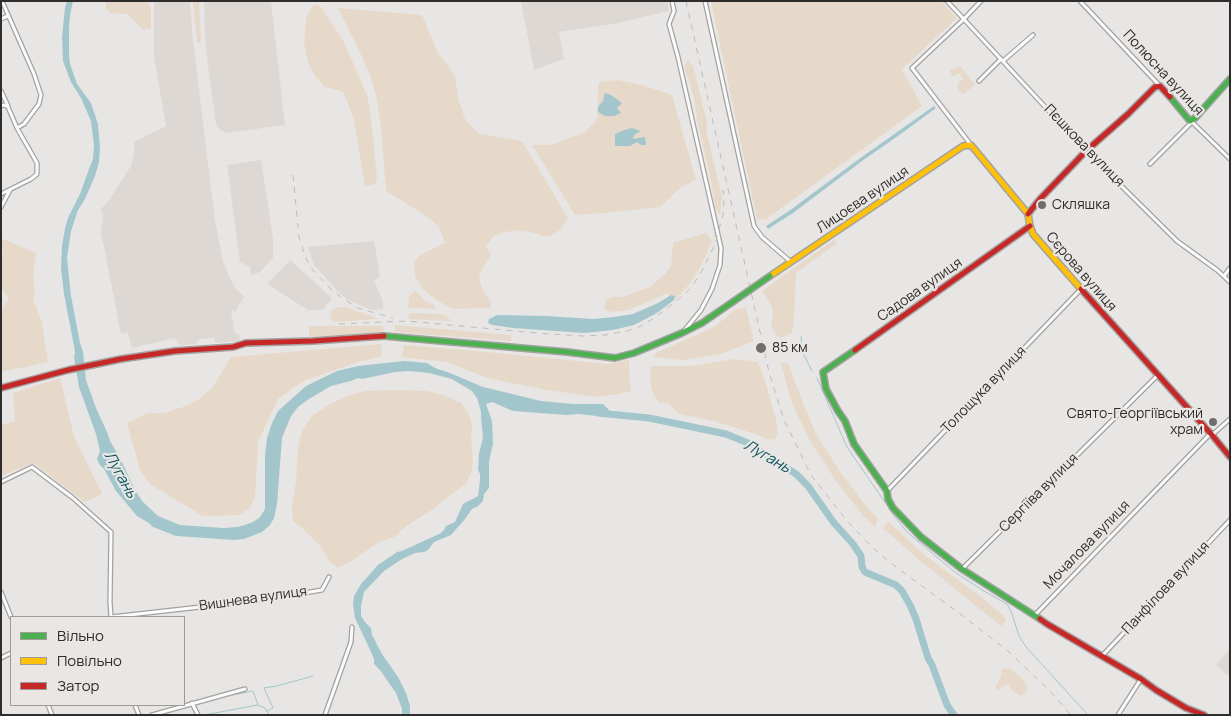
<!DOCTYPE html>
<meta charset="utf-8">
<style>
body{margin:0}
#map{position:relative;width:1231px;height:716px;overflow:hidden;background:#e8e6e4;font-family:Manrope,sans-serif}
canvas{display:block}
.frame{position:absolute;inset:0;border:2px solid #2e2d2b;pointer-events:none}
.legend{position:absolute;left:10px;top:616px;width:175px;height:90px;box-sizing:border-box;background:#e9e6e3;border:1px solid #9e9c99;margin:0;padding:6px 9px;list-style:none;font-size:15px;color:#2e2d2b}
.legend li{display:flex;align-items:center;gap:10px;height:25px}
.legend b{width:25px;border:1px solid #9e9c99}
</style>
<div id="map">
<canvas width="1231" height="716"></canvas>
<div class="frame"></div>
<ul class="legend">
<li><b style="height:6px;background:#4caf50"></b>Вільно</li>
<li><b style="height:6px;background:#ffc107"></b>Повільно</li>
<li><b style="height:6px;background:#c62828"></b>Затор</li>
</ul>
</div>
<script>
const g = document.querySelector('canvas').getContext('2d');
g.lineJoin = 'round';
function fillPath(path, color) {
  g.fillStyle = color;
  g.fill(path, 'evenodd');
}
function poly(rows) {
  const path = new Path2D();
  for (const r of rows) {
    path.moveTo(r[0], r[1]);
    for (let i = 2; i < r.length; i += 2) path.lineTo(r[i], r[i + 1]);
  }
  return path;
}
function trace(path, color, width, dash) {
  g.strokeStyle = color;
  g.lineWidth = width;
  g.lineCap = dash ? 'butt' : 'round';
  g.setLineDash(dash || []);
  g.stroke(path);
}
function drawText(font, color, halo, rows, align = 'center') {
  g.font = font + ' Manrope,sans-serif';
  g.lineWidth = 4.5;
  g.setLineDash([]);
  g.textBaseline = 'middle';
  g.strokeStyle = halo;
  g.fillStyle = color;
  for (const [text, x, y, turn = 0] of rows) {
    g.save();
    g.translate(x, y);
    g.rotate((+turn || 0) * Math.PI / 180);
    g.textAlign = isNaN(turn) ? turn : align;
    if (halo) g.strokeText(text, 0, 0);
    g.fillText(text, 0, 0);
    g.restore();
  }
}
fillPath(poly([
 [154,1,190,1,193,41,215,220,223,262,233,285,244,297,235,312,233,310,231,311,234,331,240,336,239,341,215,343,214,338,199,339,196,344,179,345,175,338,132,348,128,333,121,334,101,232,103,217,101,209,109,200,131,166,134,153,134,142,166,126,154,57],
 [205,1,271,1,285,125,226,133,218,128,216,124,206,51,204,5],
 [521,1,667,1,669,11,618,23,559,32,564,59,534,70],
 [261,160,273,238,273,258,260,272,251,275,250,267,240,262,227,165],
 [374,241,380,277,374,280,383,302,383,309,373,310,362,306,348,300,339,293,314,265,308,247],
 [290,260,332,298,323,310,308,310,267,284],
 [1230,649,1230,677,1216,665]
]), '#ddd8d3');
fillPath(poly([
 [106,1,147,1,151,8,151,29,144,30,141,28,128,14,110,13,106,8],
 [193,1,199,1,201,42,197,43],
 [711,1,941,1,957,18,902,69,922,106,765,220,757,219],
 [317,4,322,8,345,44,368,98,373,134,377,179,375,184,365,186,354,120,344,93,338,90,325,87,315,76,308,63,304,43,306,18,309,11,313,6],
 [338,8,422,15,437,51,455,76,458,98,465,119,479,134,522,141,568,218,561,229,551,236,543,236,535,233,518,230,506,232,494,236,486,246,491,255,479,275,481,286,487,297,491,301,491,308,452,309,435,299,422,288,415,277,414,262,420,255,445,243,439,227,428,217,386,191,381,128,376,96,370,75,358,48],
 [688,60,693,66,707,123,707,134,722,197,720,215,715,208,712,185,698,124,694,98,690,84,684,67],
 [960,66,975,84,963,95,957,87,958,86,958,83,963,79,959,73,953,77,949,70,951,69,953,70],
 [618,80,642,85,672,95,696,180,680,188,660,207,605,213,575,215,532,145,551,145,585,132,597,120,598,89,599,82],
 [706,233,712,241,703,262,693,279,681,294,674,300,674,296,665,294,629,310,611,312,605,309,604,306,606,300,612,297,622,297,650,287,665,274,671,266,673,243],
 [1,238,36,253,33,276,35,292,33,299,42,322,48,362,1,372,1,310,9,299,4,291,1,289,1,263,3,253],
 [835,239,837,243,796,273,794,320,792,333,780,338,776,335,771,326,773,315,772,307,762,291],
 [415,291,420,295,424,300,432,304,437,309,408,308,409,299,410,295],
 [338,307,345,307,377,318,376,319,335,322,332,320,330,314,332,310],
 [746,308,754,341,721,354,683,360,652,357,656,353,714,327,736,309],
 [409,313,443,314,452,321,408,319],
 [395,325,511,335,511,341,395,332],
 [309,326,383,326,384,334,309,337],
 [381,344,382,356,358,362,303,381,278,399,258,442,255,498,249,509,239,515,218,516,203,516,151,485,140,470,127,423,148,413,164,413,183,407,198,400,212,388,231,357],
 [404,345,488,352,608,364,629,360,629,372,631,391,619,394,597,397,547,390,487,378,447,362,402,357],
 [735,359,758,362,764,377,776,420,778,435,774,440,766,439,758,435,714,421,679,414,668,403,659,403,652,391,650,381,651,366,690,366],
 [781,363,788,363,801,398,817,436,843,476,870,511,878,518,875,527,864,517,836,481,809,439,791,401],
 [60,378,74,436,102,494,85,502,33,463,1,476,1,425,15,421,13,393],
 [399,390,427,391,444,395,461,403,469,414,472,425,471,438,473,462,472,471,467,482,432,510,408,525,394,537,379,542,350,562,338,568,329,561,321,547,303,529,293,521,292,505,296,482,298,448,302,431,312,416,330,404,347,396,366,391],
 [889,522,922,553,985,600,1004,616,1006,621,1001,626,918,559,883,528],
 [1010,668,1022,678,1028,688,1022,696,1013,692,1008,684,1004,685,998,691,995,688,1001,677,1002,669]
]), '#e6d9c9');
fillPath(poly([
 [67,1,73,1,70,15,69,29,69,55,70,64,77,84,91,103,98,124,100,148,99,162,95,176,85,199,78,210,71,231,67,258,71,296,80,343,83,352,86,380,96,408,107,432,110,441,120,458,136,492,143,502,158,516,180,525,224,528,237,527,245,525,253,522,259,518,262,514,265,509,265,455,267,438,272,423,278,411,306,386,337,371,358,366,404,361,427,363,435,368,450,373,483,387,541,401,573,404,603,404,609,410,606,417,579,414,566,415,513,411,492,402,486,404,492,421,493,444,489,461,489,488,484,494,483,501,478,506,472,509,465,519,451,535,434,542,428,550,424,552,415,553,402,559,384,571,364,592,361,606,361,616,365,622,371,628,372,635,382,654,398,677,406,693,410,706,410,715,402,715,402,709,396,693,380,670,374,664,374,659,371,652,355,618,353,605,354,596,361,584,378,565,397,552,402,551,441,533,444,530,446,526,455,522,463,504,478,496,480,480,480,474,478,470,479,453,483,438,481,417,481,412,477,398,472,391,452,379,429,373,419,372,408,371,395,372,362,379,358,378,351,381,331,386,309,399,298,407,291,416,282,438,277,504,274,518,270,525,262,532,244,539,235,540,176,536,153,527,149,523,137,516,116,491,104,469,99,464,97,459,100,451,96,434,79,387,74,357,75,353,74,346,64,294,61,268,62,246,65,228,68,218,80,194,89,169,93,159,94,145,91,121,81,98,71,82,63,61,62,37,65,8],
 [605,93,611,95,622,103,617,108,621,113,614,116,605,116,598,112,598,107,603,101],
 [934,106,936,108,898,136,862,161,793,213,768,229,766,226,789,211,859,159],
 [632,128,641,131,634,135,633,139,645,137,646,145,641,145,637,142,630,146,615,146,615,134,624,130],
 [671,295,675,296,674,300,657,313,634,325,613,330,584,333,513,328,492,325,488,323,489,319,497,315,547,316,593,319,614,317,633,314,658,303]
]), '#a2c6cc');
trace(poly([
 [801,336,802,351,812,371],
 [817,378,847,447,895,517,907,532,956,573,984,591,1007,604,1011,611,1019,636,1026,647,1088,715],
 [232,695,253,691,258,705],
 [267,711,273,708,264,688,277,686,313,676],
 [204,715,258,705,265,708,269,715]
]), '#a2c6cc', 1);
trace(poly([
 [598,413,649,418,726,434,748,443,796,474,808,486,834,523,853,544,861,556,862,567,865,572,896,585,902,591,910,605,916,619,928,658,932,665,947,705,954,715]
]), '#a2c6cc', 7);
const street = poly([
 [672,1,674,11,669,24,678,57,721,248,720,265,712,289,701,310,684,331],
 [705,1,754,226,762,237,791,262],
 [947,1,1086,151,1177,241,1217,270,1230,282],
 [1080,1,1160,86],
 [1,19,8,16],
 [1003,61,1033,35],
 [979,81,1001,59],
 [1,91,8,106],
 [1,106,4,105,8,107,17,128],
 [1191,121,1230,159],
 [971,145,912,68,963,20,981,1],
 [1150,164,1192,122],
 [1,194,31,179,37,174,37,163,17,128,24,124,39,104,41,95,34,74,2,1],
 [1,207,10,190],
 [1224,276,1230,268],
 [1212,435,1230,419],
 [1,482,32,467,73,498,111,532,110,602,111,617],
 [887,491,1081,289],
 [962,569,1158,375],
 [1,592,11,617],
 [1035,615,1211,433],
 [111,617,263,600,322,590,329,577],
 [1102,656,1230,520],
 [1,658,11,653],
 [192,703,198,715],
 [48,705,52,715],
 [135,705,139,715],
 [152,715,245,689],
 [325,715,351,642,352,627],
 [1118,715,1141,679]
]);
const fast = poly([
 [1170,97,1190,121,1195,118,1230,79],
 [384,336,567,352,615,358,634,353,682,333,702,323,734,301],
 [855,350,823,372,826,389,838,411,845,421,854,444,887,491,888,499,893,508,921,537,962,569,1040,619]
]);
const slow = poly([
 [770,276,963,146,971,145,1028,214,1030,226,1033,234,1081,289]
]);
const jam = poly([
 [1028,214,1040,199,1086,151,1128,114,1155,87,1160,86,1170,97],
 [1081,289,1212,435,1230,457],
 [855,350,1030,226],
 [1,388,68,370,121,359,175,351,233,347,246,343,313,341,384,336],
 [1040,619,1047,624,1141,679,1156,690,1186,708,1204,715]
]);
trace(street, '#a3a2a0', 5.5);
trace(fast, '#a3a2a0', 8);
trace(slow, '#a3a2a0', 8);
trace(jam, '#a3a2a0', 8);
trace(street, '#fcfbfb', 3);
trace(fast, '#4caf50', 5);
trace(slow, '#ffc107', 5);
trace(jam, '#c62828', 5);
trace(poly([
 [686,1,769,372,784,420,811,475,848,522,872,547,892,564,959,613,1008,651,1050,691,1071,715],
 [293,175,299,237,305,256,311,268,333,291,342,298,358,308,393,318],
 [339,324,407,321,536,333,582,336,605,335,627,331,641,326,657,316,680,298,691,288,702,271,715,244,723,215,724,198,723,190]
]), '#bcbcbb', 1, [6, 6]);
const fastBridge = poly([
 [734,301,770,276]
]);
trace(fastBridge, '#a3a2a0', 8, []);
trace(fastBridge, '#4caf50', 5);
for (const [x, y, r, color] of [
 [1042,205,5,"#6f6e6c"],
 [761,348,6,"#6f6e6c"],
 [1213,422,5,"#6f6e6c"]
]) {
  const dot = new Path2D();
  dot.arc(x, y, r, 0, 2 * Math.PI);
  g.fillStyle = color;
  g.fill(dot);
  trace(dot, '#e9e6e3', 2);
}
drawText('14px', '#2e2d2b', '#e9e6e3', [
 ["Полюсна вулиця",1163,73,47],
 ["Пєшкова вулиця",1084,146,46],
 ["Лицоєва вулиця",863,200,-34],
 ["Сєрова вулиця",1081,272,49],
 ["Садова вулиця",920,290,-35],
 ["Толощука вулиця",984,390,-46],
 ["Сергіїва вулиця",1039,493,-45],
 ["Мочалова вулиця",1087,545,-46],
 ["Панфілова вулиця",1166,588,-47],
 ["Вишнева вулиця",253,599,-8]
]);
drawText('14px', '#2e2d2b', '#e9e6e3', [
 ["Скляшка",1052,205],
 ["85 км",772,348],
 ["Свято-Георгіївський",1203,414,"right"],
 ["храм",1203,430,"right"]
], 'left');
drawText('italic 15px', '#06545e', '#e9e6e3', [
 ["Лугань",767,457,30],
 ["Лугань",120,475,61]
]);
</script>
